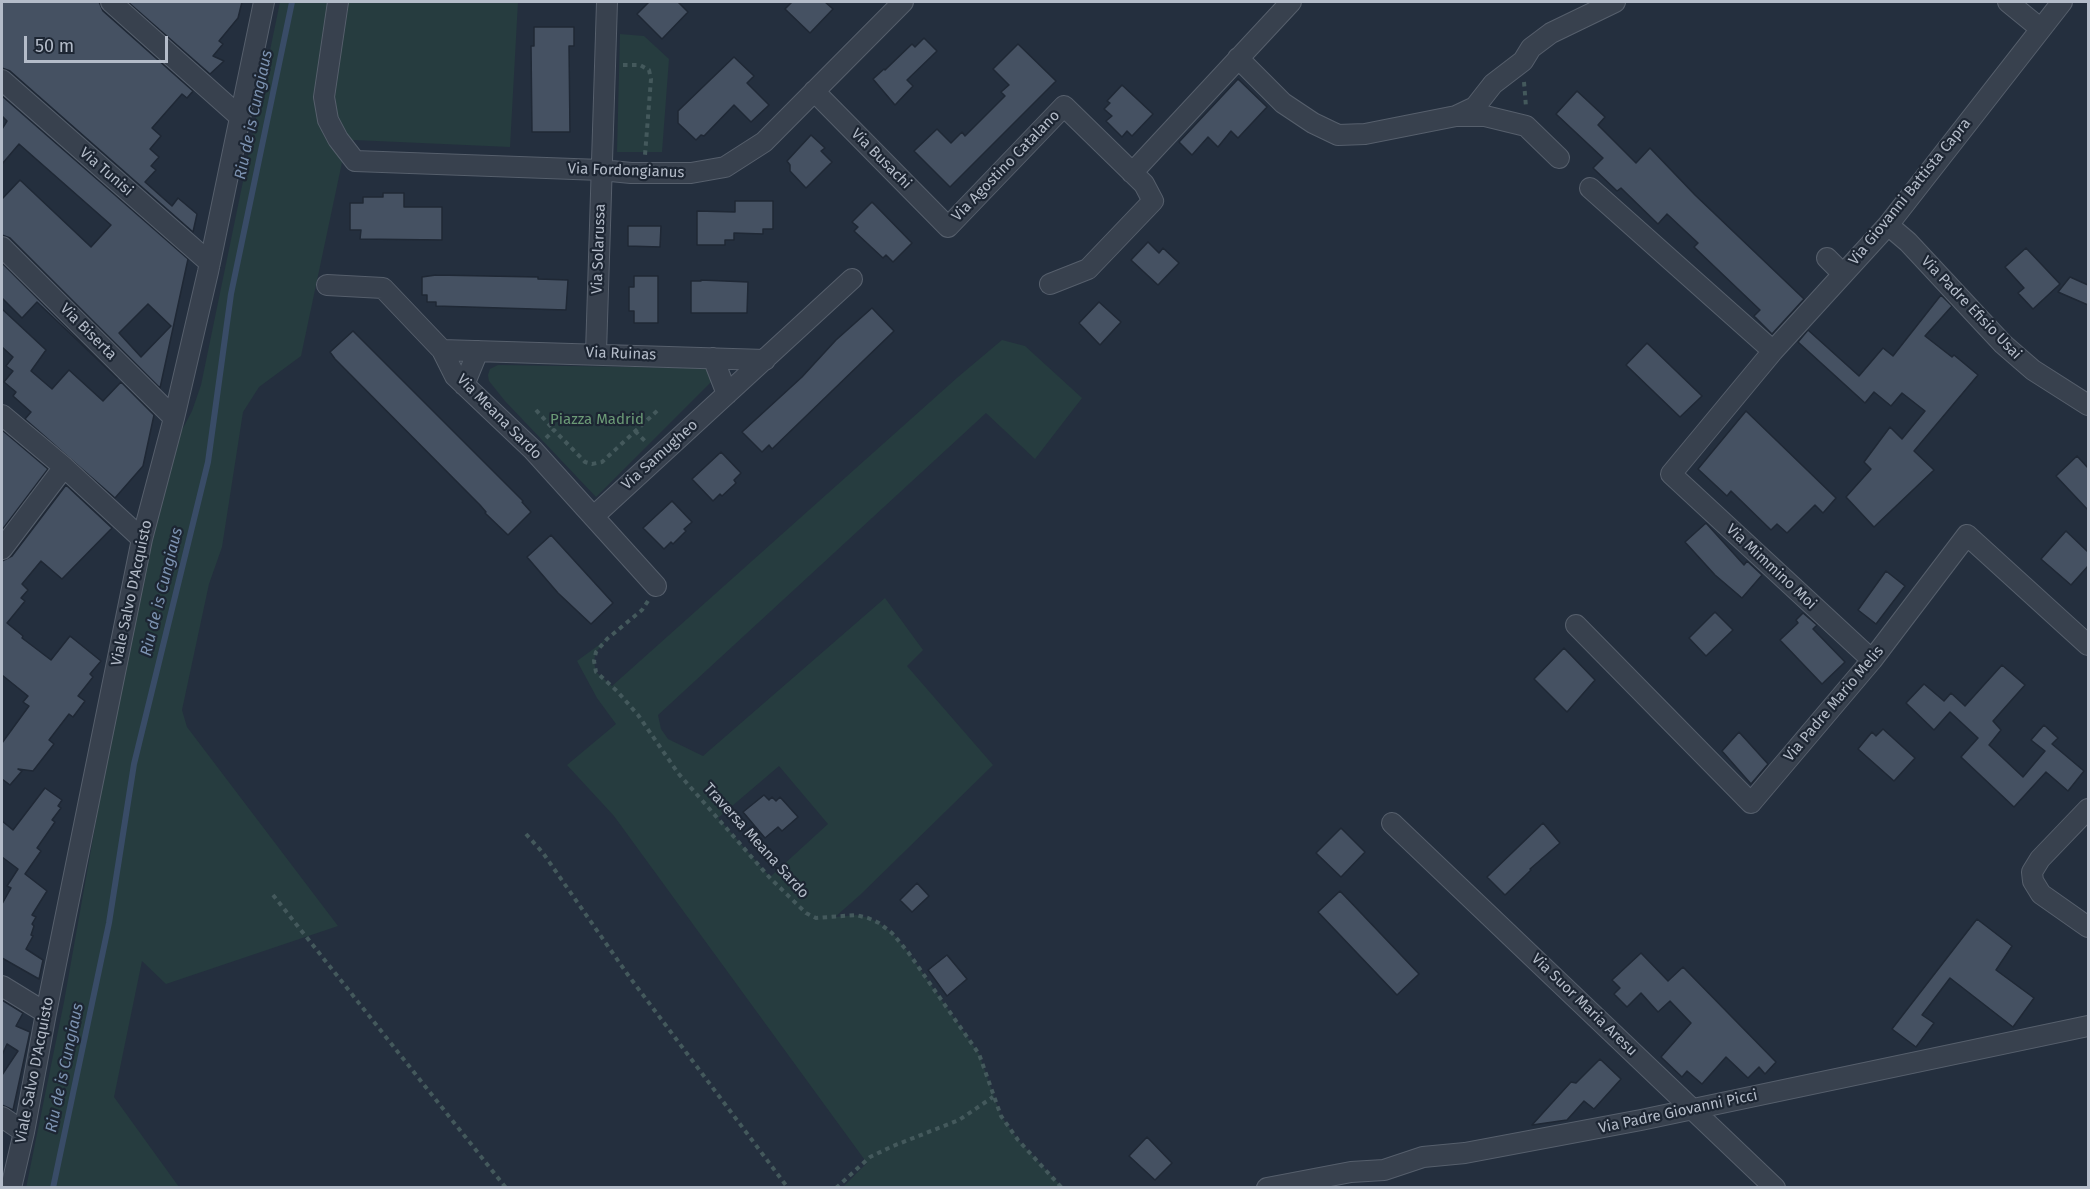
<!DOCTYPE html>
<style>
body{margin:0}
#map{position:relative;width:2090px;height:1189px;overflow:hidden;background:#242f3e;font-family:"Fira Sans",sans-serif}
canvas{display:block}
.frame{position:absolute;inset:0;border:3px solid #b4bcc9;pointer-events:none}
.scale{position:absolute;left:24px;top:36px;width:144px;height:27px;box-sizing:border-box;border:3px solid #b4bcc9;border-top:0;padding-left:8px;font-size:18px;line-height:21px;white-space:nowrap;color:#b4bcc9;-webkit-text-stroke:4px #1d2633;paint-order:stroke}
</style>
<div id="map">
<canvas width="2090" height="1189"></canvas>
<div class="frame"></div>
<div class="scale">50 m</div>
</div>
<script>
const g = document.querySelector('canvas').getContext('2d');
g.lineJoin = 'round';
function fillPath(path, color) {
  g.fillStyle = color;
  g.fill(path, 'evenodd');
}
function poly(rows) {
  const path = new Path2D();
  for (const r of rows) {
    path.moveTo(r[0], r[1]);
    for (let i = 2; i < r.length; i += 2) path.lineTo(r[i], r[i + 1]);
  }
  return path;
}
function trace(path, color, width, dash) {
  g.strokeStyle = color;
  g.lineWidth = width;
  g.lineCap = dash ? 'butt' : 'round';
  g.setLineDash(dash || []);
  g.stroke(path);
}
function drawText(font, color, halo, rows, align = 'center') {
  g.font = font + ' "Fira Sans",sans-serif';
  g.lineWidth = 4.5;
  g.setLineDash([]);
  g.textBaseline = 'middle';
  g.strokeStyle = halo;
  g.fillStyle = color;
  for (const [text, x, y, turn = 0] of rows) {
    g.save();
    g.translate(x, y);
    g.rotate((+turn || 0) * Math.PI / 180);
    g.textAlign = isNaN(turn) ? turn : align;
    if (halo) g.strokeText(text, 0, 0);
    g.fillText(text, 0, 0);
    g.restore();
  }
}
fillPath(poly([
 [280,2,518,2,510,147,354,140,344,153,301,356,259,387,243,412,222,547,209,584,182,710,187,727,338,926,166,984,142,961,114,1097,179,1187,26,1188,64,1002,101,793,149,553,175,443,192,411,201,385],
 [620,34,644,36,669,59,662,152,617,152],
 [1002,340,1025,346,1082,398,1035,459,986,413,658,715,661,729,668,739,703,756,885,598,923,650,907,666,993,765,860,895,835,917,856,915,869,918,879,923,892,933,908,952,979,1054,1001,1116,1018,1140,1062,1187,843,1187,867,1163,614,816,567,765,616,724,597,698,577,661,607,639,596,652,594,661,596,672,612,686,958,377],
 [779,766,828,824,770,877,718,818],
 [498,365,704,368,708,369,712,381,596,497,505,401,489,381,488,375,490,369]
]), '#263c3f');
trace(poly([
 [53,1188,109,923,134,764,208,462,231,294,292,2]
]), '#394c67', 6);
const building = poly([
 [2,2,99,2,103,11,193,91,187,98,182,94,152,128,161,136,150,149,159,157,151,166,156,170,145,182,172,206,178,198,197,214,193,232,10,71,2,68,2,2],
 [128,2,242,2,238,18,219,41,223,44,213,56,224,61,210,74,128,2],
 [649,2,678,2,688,12,662,39,637,14,649,2],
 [792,2,825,2,833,9,810,33,785,9,792,2],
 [534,27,574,27,574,46,569,46,570,132,532,132,531,46,534,46,534,27],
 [924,38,937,51,907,80,913,86,895,105,873,79,884,69,885,70,912,44,915,47,924,38],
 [1018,44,1056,81,950,187,914,151,937,129,951,143,962,132,965,136,1005,96,1001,92,1009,85,993,69,1018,44],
 [734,57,754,76,747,83,769,105,751,122,734,105,704,136,701,135,696,140,678,123,678,111,734,57],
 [1238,79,1267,107,1238,138,1231,131,1218,147,1208,137,1192,155,1179,142,1238,79],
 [1122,85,1153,114,1132,136,1127,131,1122,137,1106,121,1112,116,1104,109,1110,103,1107,101,1122,85],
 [1577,91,1605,117,1598,125,1636,163,1650,148,1695,195,1804,299,1772,334,1754,316,1760,310,1694,247,1698,243,1667,214,1658,224,1621,188,1617,191,1593,168,1603,158,1556,114,1577,91],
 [2,96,188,259,160,388,10,238,2,235,2,199,20,180,91,247,111,225,19,144,2,164,2,129,7,121,2,116,2,96],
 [148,304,171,326,141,357,119,333,148,304],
 [811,135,825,148,821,151,832,162,806,188,790,171,790,165,787,161,811,135],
 [383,193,404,193,404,207,442,207,442,240,360,239,361,230,350,230,350,203,363,203,363,197,383,197,383,193],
 [735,201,773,201,773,229,763,229,763,234,734,233,734,240,725,240,725,245,697,245,697,211,735,212,735,201],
 [872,202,912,243,893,262,886,255,883,258,854,231,858,227,852,222,872,202],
 [628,226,661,226,660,247,628,246,628,226],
 [1148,242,1159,253,1163,248,1179,263,1158,285,1131,260,1148,242],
 [2026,248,2060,284,2033,309,2018,293,2024,288,2005,267,2026,248],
 [2,263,117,378,37,302,22,318,2,298,2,263],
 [436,275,538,277,538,279,568,280,566,310,436,306,436,302,427,302,427,295,422,295,422,277,436,275],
 [634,276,658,276,658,323,634,323,634,311,629,311,629,287,634,287,634,276],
 [2070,277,2088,285,2088,305,2058,292,2070,277],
 [701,280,748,282,747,313,691,313,691,281,701,281,701,280],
 [1941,295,1952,306,1925,336,1952,357,1954,355,1978,375,1914,451,1934,470,1874,527,1846,497,1871,469,1864,462,1890,427,1902,439,1925,411,1902,393,1891,406,1874,392,1865,403,1798,342,1808,330,1859,376,1883,348,1893,356,1941,295],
 [1099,302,1121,322,1100,345,1079,323,1099,302],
 [872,308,894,331,772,449,769,445,762,452,742,432,802,377,836,340,872,308],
 [2,309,46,350,31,371,52,389,69,370,103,401,121,382,154,415,143,466,115,498,25,419,31,412,13,396,16,392,4,382,13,371,6,366,13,357,2,347,2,309],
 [353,331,523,501,522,502,531,512,508,535,485,513,486,512,480,505,335,359,330,352,353,331],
 [1647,343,1702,396,1680,417,1626,365,1647,343],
 [1746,411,1836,498,1823,513,1815,505,1787,533,1777,524,1771,530,1731,491,1727,496,1698,469,1746,411],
 [2,430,48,469,2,530,2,430],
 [721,452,741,473,734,480,736,483,722,496,720,494,713,501,692,479,721,452],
 [2077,456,2088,468,2088,510,2056,476,2077,456],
 [66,485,112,528,62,579,41,561,22,584,28,590,21,598,25,601,7,623,23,636,22,638,51,660,70,636,101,661,90,674,93,677,78,696,85,701,73,717,69,714,49,740,54,744,33,771,18,769,22,771,10,785,2,779,2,743,29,706,23,702,28,696,2,675,2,561,12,556,66,485],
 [672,501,692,522,684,529,686,531,673,544,671,542,664,549,643,528,672,501],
 [1706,523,1744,565,1747,561,1762,575,1742,598,1715,575,1685,542,1706,523],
 [2066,531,2088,552,2088,566,2071,585,2041,559,2066,531],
 [551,535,613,603,591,624,558,593,527,557,551,535],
 [1886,571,1905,586,1876,624,1858,610,1886,571],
 [1715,612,1733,630,1706,656,1689,638,1715,612],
 [1803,613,1817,625,1813,629,1845,662,1822,684,1780,640,1798,623,1796,620,1803,613],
 [1564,648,1595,680,1567,712,1534,679,1564,648],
 [2002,665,2025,685,1993,721,2001,730,1989,745,2023,777,2045,751,2031,740,2044,725,2058,738,2052,744,2084,771,2068,791,2046,772,2014,807,1961,757,1978,738,1950,712,1934,730,1906,703,1924,684,1944,701,1951,693,1965,706,2002,665],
 [1883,729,1915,758,1894,781,1858,749,1872,732,1876,736,1883,729],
 [1739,732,1768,764,1751,784,1722,751,1739,732],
 [45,788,62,800,58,806,61,808,52,820,55,822,37,848,41,851,25,874,47,891,32,915,36,917,32,924,34,926,31,935,33,936,26,949,43,960,39,979,2,958,2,904,11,888,7,886,18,869,2,857,2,821,13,830,45,788],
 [764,795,769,800,772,797,776,801,780,797,798,817,782,831,778,827,765,838,743,812,764,795],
 [1543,823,1560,843,1530,869,1531,870,1505,895,1487,877,1543,823],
 [1341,828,1365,852,1341,877,1316,853,1341,828],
 [917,883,929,896,912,912,900,900,917,883],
 [1340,891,1419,974,1397,995,1318,912,1340,891],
 [1977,919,2012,946,1996,970,2034,998,2013,1027,1950,978,1922,1015,1934,1023,1916,1047,1892,1029,1977,919],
 [1641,953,1668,981,1683,967,1776,1062,1765,1074,1759,1067,1748,1078,1726,1057,1702,1084,1687,1071,1682,1077,1661,1057,1691,1023,1670,1001,1658,1012,1641,993,1627,1007,1614,994,1620,988,1612,980,1641,953],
 [947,955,967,979,947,996,928,970,947,955],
 [2,1000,23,1013,16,1026,30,1032,13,1110,2,1105,2,1075,18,1051,7,1044,2,1055,2,1000],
 [1600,1059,1621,1079,1594,1109,1584,1101,1567,1120,1532,1125,1571,1082,1576,1083,1600,1059],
 [1147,1137,1172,1163,1155,1180,1129,1156,1147,1137]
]);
fillPath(building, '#455162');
trace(building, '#1f2835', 1.5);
const minor = poly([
 [111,2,240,117],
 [338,2,324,97,328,120,338,139,355,161,601,170,631,173,691,173,725,167,764,142,903,2],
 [2008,2,2041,29],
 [1238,58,1283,103,1313,123,1338,135,1365,134,1456,116,1485,116,1526,126,1559,158],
 [2,80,210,263],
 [814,91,948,227,1064,106,1144,184,1153,201,1088,269,1050,284],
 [1456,116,1475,107,1493,84,1523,61,1531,48,1551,33,1615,2],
 [1132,173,1291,2],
 [1590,188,1773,351,1671,474,1872,660],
 [1888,225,1908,242,2003,344,2033,370,2088,405],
 [2,247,174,418],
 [1827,258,1843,274],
 [327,285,383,288,442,350,455,376,533,450,656,586],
 [442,350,765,360],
 [1773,351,1888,225,2062,2],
 [596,353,607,2],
 [713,358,727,394],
 [464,385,478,351],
 [2,415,64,467,142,539],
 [594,516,852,279],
 [2,549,64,467],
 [1576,625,1751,803,1872,660,1967,535,2088,645],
 [2088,809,2040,859,2032,872,2033,881,2041,894,2088,927],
 [1392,823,1775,1188],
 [2,986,46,1013],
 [2,1117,24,1132],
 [11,1188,24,1132,46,1013,142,539,174,418,208,272,264,2],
 [1267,1188,1351,1172,1384,1170,1423,1157,1465,1153,1641,1120,2088,1026]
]);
trace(minor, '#565f6c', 22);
trace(poly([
 [623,65,640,65,649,70,651,79,645,155],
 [1524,82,1526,107],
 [536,410,554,430],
 [635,431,647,443],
 [546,438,554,430,585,462,592,464,602,462,658,410],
 [648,601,642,610,607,639,596,652,594,661,596,672,617,691,638,715,678,773,770,878,806,913,816,918,856,915,868,918,879,923,892,933,908,952,979,1054,1001,1116,1018,1140,1062,1188],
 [526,834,543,853,628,975,788,1188],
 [273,895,506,1188],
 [836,1188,870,1157,893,1146,959,1120,993,1097]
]), '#44595c', 4, [4.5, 4.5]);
trace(minor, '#38414e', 20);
drawText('15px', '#b4bcc9', '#1d2633', [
 ["Via Busachi",881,159,45],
 ["Via Agostino Catalano",1006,166,-46],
 ["Via Fordongianus",626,171,2],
 ["Via Tunisi",106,172,41],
 ["Via Giovanni Battista Capra",1910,192,-51],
 ["Via Solarussa",599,249,-88],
 ["Via Padre Efisio Usai",1971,308,46],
 ["Via Biserta",88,332,45],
 ["Via Ruinas",621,354,2],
 ["Via Meana Sardo",499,417,45],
 ["Via Samugheo",660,455,-42],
 ["Via Mimmino Moi",1771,567,43],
 ["Viale Salvo D'Acquisto",132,593,-78],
 ["Via Padre Mario Melis",1834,704,-50],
 ["Traversa Meana Sardo",756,841,48],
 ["Via Suor Maria Aresu",1584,1005,44],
 ["Viale Salvo D'Acquisto",35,1070,-79],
 ["Via Padre Giovanni Picci",1678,1112,-12]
]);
drawText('15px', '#6b9a76', '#1d2633', [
 ["Piazza Madrid",597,420]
]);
drawText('italic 16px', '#7c92b1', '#1d2633', [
 ["Riu de is Cungiaus",254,115,-78],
 ["Riu de is Cungiaus",162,592,-76],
 ["Riu de is Cungiaus",65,1068,-78]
]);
</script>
